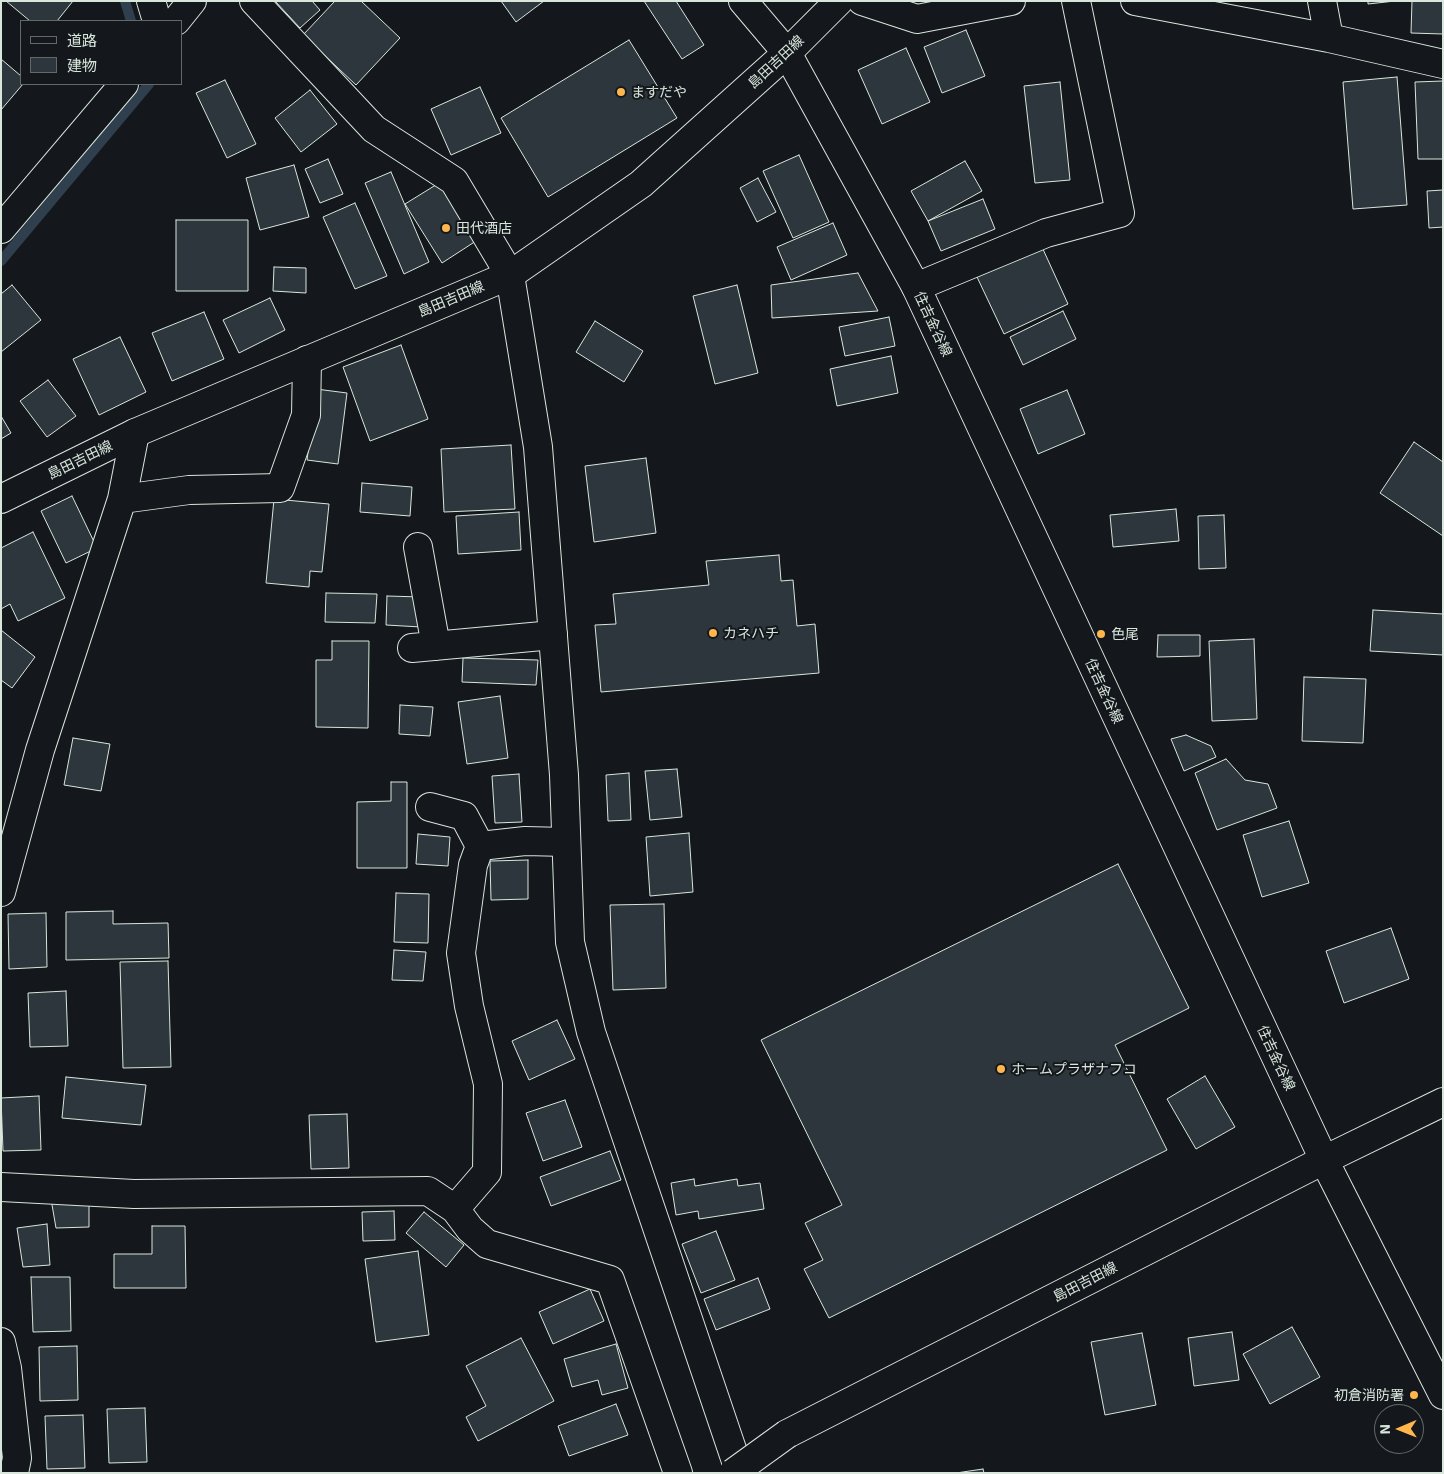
<!DOCTYPE html>
<meta charset="utf-8">
<style>
body{margin:0}
#map{position:relative;width:1444px;height:1474px;overflow:hidden;background:#14181c;font-family:"Exo 2","Noto Sans JP",sans-serif}
canvas{display:block}
.frame{position:absolute;inset:0;border:2px solid #d8e6dc;pointer-events:none}
.legend{position:absolute;left:20px;top:20px;width:162px;height:65px;box-sizing:border-box;background:#14181c;border:1px solid #626a69;margin:0;padding:6px 9px;list-style:none;font-size:15px;color:#d8e6dc}
.legend li{display:flex;align-items:center;gap:10px;height:25px}
.legend b{width:25px;border:1px solid #626a69}
.north{position:absolute;left:1374px;top:1404px;width:50px;height:50px;box-sizing:border-box;background:#14181c;border:1px solid #626a69;border-radius:50%;rotate:269deg;font-size:14px;font-weight:700;line-height:20px;text-align:center;color:#d8e6dc}
.north::after{content:'';display:block;margin:auto;width:18px;height:22px;background:#ffb74d;clip-path:polygon(50% 0,100% 100%,50% 72%,0 100%)}
</style>
<div id="map">
<canvas width="1444" height="1474"></canvas>
<div class="frame"></div>
<ul class="legend">
<li><b style="height:6px;background:#14181c"></b>道路</li>
<li><b style="height:14px;background:#2c363c"></b>建物</li>
</ul>
<div class="north">N</div>
</div>
<script>
const g = document.querySelector('canvas').getContext('2d');
g.lineJoin = 'round';
function poly(rows) {
  const path = new Path2D();
  for (const r of rows) {
    path.moveTo(r[0], r[1]);
    for (let i = 2; i < r.length; i += 2) path.lineTo(r[i], r[i + 1]);
  }
  return path;
}
function trace(path, color, width, dash) {
  g.strokeStyle = color;
  g.lineWidth = width;
  g.lineCap = dash ? 'butt' : 'round';
  g.setLineDash(dash || []);
  g.stroke(path);
}
function fillPath(path, color) {
  g.fillStyle = color;
  g.fill(path, 'evenodd');
}
function drawText(font, color, halo, rows, align = 'center') {
  g.font = font + ' "Exo 2","Noto Sans JP",sans-serif';
  g.lineWidth = 4;
  g.setLineDash([]);
  g.textBaseline = 'middle';
  g.strokeStyle = halo;
  g.fillStyle = color;
  for (const [text, x, y, turn = 0] of rows) {
    g.save();
    g.translate(x, y);
    g.rotate((+turn || 0) * Math.PI / 180);
    g.textAlign = isNaN(turn) ? turn : align;
    if (halo) g.strokeText(text, 0, 0);
    g.fillText(text, 0, 0);
    g.restore();
  }
}
trace(poly([
 [125,1,131,21],
 [1,261,149,84]
]), '#2f3f4d', 10);
const building = poly([
 [6,1,73,1,57,21,30,21,6,1],
 [275,1,312,1,320,10,300,28,275,1],
 [335,1,361,1,400,38,356,85,303,35,335,1],
 [501,1,544,1,516,22,501,1],
 [644,1,676,1,704,45,682,59,644,1],
 [1368,1,1395,1,1368,4,1368,1],
 [1412,1,1443,1,1443,34,1411,33,1412,1],
 [966,30,985,76,942,93,924,47,966,30],
 [629,40,677,118,548,197,501,118,629,40],
 [906,48,930,102,882,124,858,70,906,48],
 [1,59,21,76,21,84,23,84,1,110,1,59],
 [1397,77,1407,205,1353,209,1343,82,1397,77],
 [225,80,256,144,227,158,196,93,225,80],
 [1443,81,1443,159,1418,159,1415,82,1443,81],
 [1060,82,1070,180,1035,183,1024,86,1060,82],
 [480,87,501,133,451,155,431,109,480,87],
 [310,90,337,124,301,152,275,118,310,90],
 [799,155,829,222,793,238,763,171,799,155],
 [328,159,343,194,320,203,305,169,328,159],
 [965,161,982,191,928,221,911,191,965,161],
 [294,165,309,217,260,230,246,178,294,165],
 [391,172,429,262,404,274,365,183,391,172],
 [758,178,776,212,757,222,740,188,758,178],
 [439,183,476,241,442,263,405,204,439,183],
 [1443,190,1443,227,1429,228,1427,191,1443,190],
 [983,199,995,229,941,251,928,221,983,199],
 [355,203,387,276,355,289,323,217,355,203],
 [176,220,248,220,248,291,176,291,176,220],
 [833,223,847,255,791,280,777,247,833,223],
 [1042,247,1068,304,1004,334,977,277,1042,247],
 [274,267,306,268,306,293,273,291,274,267],
 [858,273,878,311,772,318,771,285,858,273],
 [12,285,41,320,1,352,1,294,12,285],
 [737,285,758,373,715,384,693,296,737,285],
 [270,298,285,330,239,353,223,320,270,298],
 [1063,311,1076,339,1023,365,1010,337,1063,311],
 [204,312,224,359,172,381,152,333,204,312],
 [889,317,895,346,845,356,839,327,889,317],
 [595,321,643,351,624,382,576,352,595,321],
 [120,337,146,392,99,415,73,359,120,337],
 [401,345,428,419,370,441,343,367,401,345],
 [891,356,898,393,837,406,830,369,891,356],
 [48,380,76,416,47,437,20,401,48,380],
 [316,389,347,393,338,464,307,460,316,389],
 [1067,390,1085,434,1038,454,1020,409,1067,390],
 [1,416,11,433,1,439,1,416],
 [1414,442,1443,462,1443,536,1380,493,1414,442],
 [511,445,515,509,444,512,441,449,511,445],
 [646,458,656,533,594,542,585,466,646,458],
 [362,483,412,487,410,516,360,512,362,483],
 [72,496,97,548,66,563,41,511,72,496],
 [274,499,329,504,322,572,310,571,309,587,266,583,274,499],
 [1176,509,1179,541,1113,547,1110,515,1176,509],
 [519,512,521,550,458,554,456,516,519,512],
 [1224,515,1226,568,1199,569,1198,516,1224,515],
 [33,532,65,598,18,621,10,604,1,609,1,548,33,532],
 [779,555,781,581,793,580,797,626,815,624,819,673,601,692,595,625,616,624,613,594,709,585,706,561,779,555],
 [326,593,377,594,375,623,325,622,326,593],
 [387,596,422,597,421,627,386,625,387,596],
 [1373,610,1443,614,1443,655,1370,651,1373,610],
 [1,630,35,657,12,688,1,680,1,630],
 [1158,635,1200,635,1200,656,1157,657,1158,635],
 [1254,639,1257,719,1212,721,1209,641,1254,639],
 [332,641,369,641,368,728,316,727,316,660,332,660,332,641],
 [463,658,538,660,536,685,462,682,463,658],
 [1304,677,1366,679,1363,743,1302,741,1304,677],
 [500,696,508,758,467,764,458,702,500,696],
 [400,705,433,707,430,736,399,734,400,705],
 [1186,735,1211,746,1216,757,1184,771,1171,739,1186,735],
 [73,738,110,744,101,791,64,785,73,738],
 [1226,759,1245,780,1268,784,1277,808,1217,830,1195,773,1226,759],
 [677,769,682,817,650,820,645,771,677,769],
 [629,773,631,820,608,821,606,775,629,773],
 [519,774,522,822,495,823,492,776,519,774],
 [391,782,407,782,407,868,357,868,357,802,391,801,391,782],
 [1289,821,1309,883,1262,897,1243,835,1289,821],
 [689,833,693,892,650,896,646,837,689,833],
 [418,834,450,837,448,866,416,864,418,834],
 [528,860,528,899,491,900,490,861,528,860],
 [1118,864,1189,1008,1115,1045,1167,1150,829,1318,804,1269,823,1260,805,1223,842,1205,761,1040,1118,864],
 [396,893,429,894,428,943,394,942,396,893],
 [664,904,666,988,613,990,610,905,664,904],
 [113,911,113,924,168,923,169,958,66,960,66,912,113,911],
 [46,913,47,967,9,969,8,914,46,913],
 [1391,928,1409,979,1344,1003,1326,951,1391,928],
 [394,950,426,952,423,981,392,980,394,950],
 [168,961,171,1067,123,1068,120,962,168,961],
 [66,991,68,1046,30,1047,28,993,66,991],
 [557,1020,575,1059,529,1080,512,1041,557,1020],
 [1205,1076,1235,1127,1196,1149,1167,1099,1205,1076],
 [66,1077,146,1085,141,1125,62,1118,66,1077],
 [39,1096,41,1150,3,1151,1,1098,39,1096],
 [565,1100,582,1147,543,1161,526,1113,565,1100],
 [347,1114,349,1168,311,1169,309,1115,347,1114],
 [610,1151,621,1180,551,1206,540,1177,610,1151],
 [694,1179,695,1186,737,1179,738,1186,760,1183,764,1209,699,1219,698,1211,676,1215,671,1183,694,1179],
 [89,1198,89,1227,56,1228,51,1199,89,1198],
 [394,1211,395,1240,363,1241,362,1212,394,1211],
 [424,1212,464,1245,446,1267,406,1233,424,1212],
 [47,1224,50,1265,23,1267,17,1228,47,1224],
 [152,1226,185,1226,186,1288,114,1288,114,1254,152,1254,152,1226],
 [716,1231,735,1280,701,1293,682,1244,716,1231],
 [418,1251,429,1335,376,1342,365,1259,418,1251],
 [31,1277,70,1277,71,1331,33,1332,31,1277],
 [758,1278,770,1309,716,1330,704,1299,758,1278],
 [590,1289,604,1321,553,1344,539,1312,590,1289],
 [1292,1327,1320,1377,1270,1404,1243,1354,1292,1327],
 [1232,1332,1239,1380,1194,1386,1188,1338,1232,1332],
 [1142,1333,1156,1405,1105,1415,1091,1342,1142,1333],
 [521,1338,554,1401,478,1441,466,1417,486,1406,466,1366,521,1338],
 [616,1344,628,1388,602,1395,598,1380,572,1387,564,1359,616,1344],
 [77,1346,78,1400,40,1401,39,1347,77,1346],
 [616,1404,628,1435,569,1456,558,1426,616,1404],
 [145,1408,147,1462,109,1463,107,1409,145,1408],
 [83,1415,85,1468,47,1469,45,1416,83,1415],
 [983,1469,984,1473,956,1473,983,1469]
]);
fillPath(building, '#2c363c');
trace(building, '#d8e6dc', 1);
const street = poly([
 [151,1,157,21],
 [862,1,917,19,1011,1],
 [1135,1,1329,38,1443,64],
 [1322,1,1329,38],
 [176,21,192,1],
 [1,229,124,84],
 [916,287,1046,233,1120,213,1076,1],
 [122,499,189,490,280,488,306,415,307,360],
 [418,547,436,646],
 [412,648,553,635],
 [430,807,464,816,480,846],
 [1,892,40,750,122,499,135,433],
 [1,1187,134,1194,428,1191,455,1209,470,1229,487,1244,610,1280,678,1473],
 [455,1209,487,1172,488,1084,469,1006,461,953,473,865,480,846,525,841,566,842],
 [1,1342,7,1368,17,1458,14,1473]
]);
const secondary = poly([
 [254,1,374,129,454,181,510,275,538,447,564,775,570,942,591,1032,740,1473],
 [743,1,787,53,916,287,1324,1160,1443,1395]
]);
const primary = poly([
 [1,499,135,433,510,275,641,184,787,53,839,1],
 [787,1434,1324,1160,1443,1102]
]);
trace(street, '#d8e6dc', 30);
trace(secondary, '#d8e6dc', 30);
trace(primary, '#d8e6dc', 30);
trace(street, '#14181c', 28);
trace(secondary, '#14181c', 28);
trace(primary, '#14181c', 28);
const primaryBridge = poly([
 [733,1473,787,1434]
]);
trace(primaryBridge, '#d8e6dc', 30, []);
trace(primaryBridge, '#14181c', 28);
for (const [x, y, r, color] of [
 [621,92,5,"#ffb74d"],
 [446,228,5,"#ffb74d"],
 [713,633,5,"#ffb74d"],
 [1101,634,5,"#ffb74d"],
 [1001,1069,5,"#ffb74d"],
 [1414,1395,5,"#ffb74d"]
]) {
  const dot = new Path2D();
  dot.arc(x, y, r, 0, 2 * Math.PI);
  g.fillStyle = color;
  g.fill(dot);
  trace(dot, '#14181c', 2);
}
drawText('14px', '#d8e6dc', '#14181c', [
 ["島田吉田線",776,62,-43],
 ["島田吉田線",451,299,-23],
 ["住吉金谷線",933,324,65],
 ["島田吉田線",80,460,-26],
 ["住吉金谷線",1104,691,65],
 ["住吉金谷線",1276,1058,65],
 ["島田吉田線",1085,1282,-27]
]);
drawText('14px', '#d8e6dc', '#14181c', [
 ["ますだや",631,92],
 ["田代酒店",456,228],
 ["カネハチ",723,633],
 ["色尾",1111,634],
 ["ホームプラザナフコ",1011,1069],
 ["初倉消防署",1404,1395,"right"]
], 'left');
</script>
